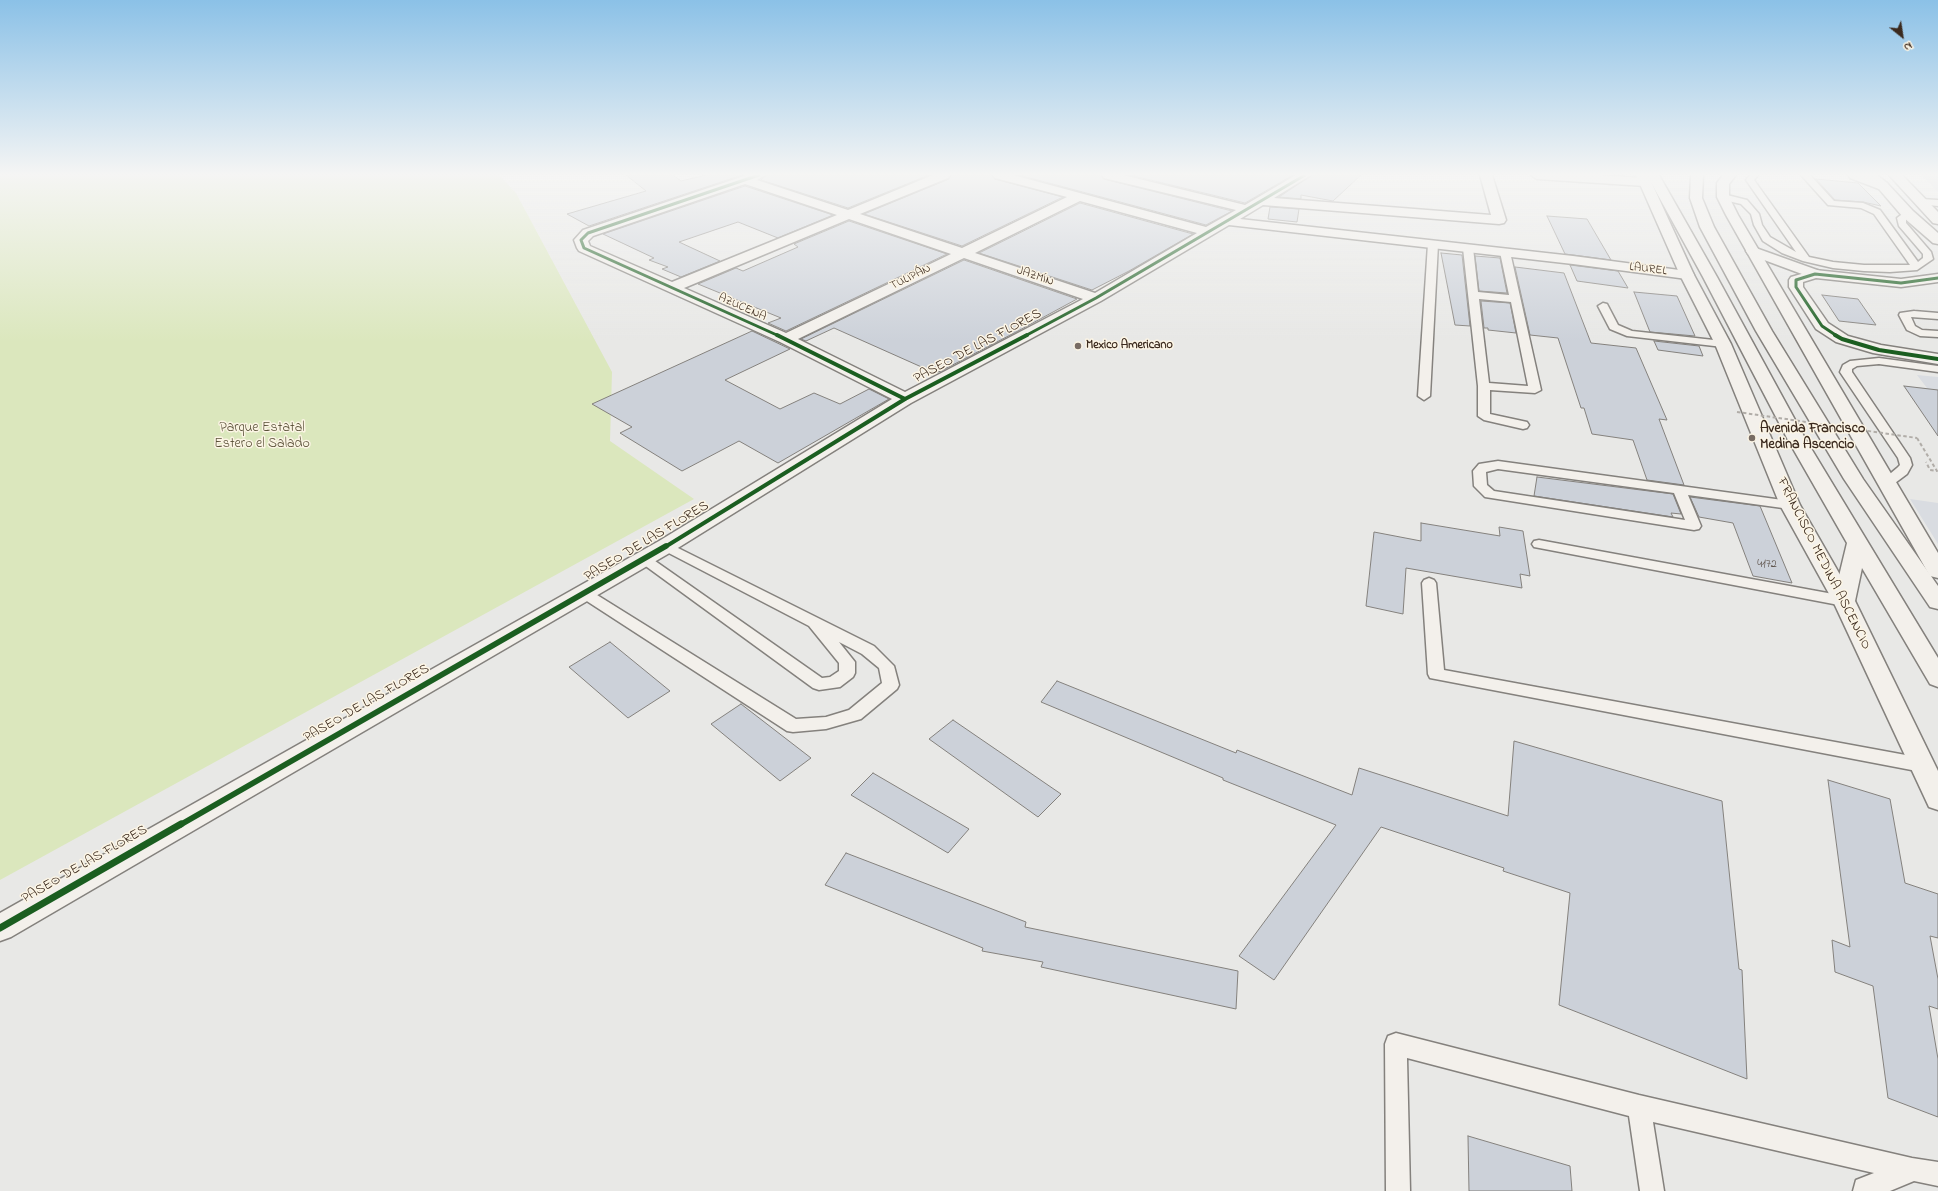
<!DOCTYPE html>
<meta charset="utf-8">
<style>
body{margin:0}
#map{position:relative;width:1938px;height:1191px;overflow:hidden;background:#e8e8e6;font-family:"Indie Flower",sans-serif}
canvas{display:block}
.north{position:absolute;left:1882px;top:16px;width:40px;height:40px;-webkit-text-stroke:3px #fcf5e5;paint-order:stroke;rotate:150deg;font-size:11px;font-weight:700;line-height:16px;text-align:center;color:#3b2a1e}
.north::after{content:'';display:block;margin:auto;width:14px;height:18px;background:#3b2a1e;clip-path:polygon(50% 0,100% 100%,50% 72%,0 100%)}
</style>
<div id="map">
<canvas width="1938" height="1191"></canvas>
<div class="north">N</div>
</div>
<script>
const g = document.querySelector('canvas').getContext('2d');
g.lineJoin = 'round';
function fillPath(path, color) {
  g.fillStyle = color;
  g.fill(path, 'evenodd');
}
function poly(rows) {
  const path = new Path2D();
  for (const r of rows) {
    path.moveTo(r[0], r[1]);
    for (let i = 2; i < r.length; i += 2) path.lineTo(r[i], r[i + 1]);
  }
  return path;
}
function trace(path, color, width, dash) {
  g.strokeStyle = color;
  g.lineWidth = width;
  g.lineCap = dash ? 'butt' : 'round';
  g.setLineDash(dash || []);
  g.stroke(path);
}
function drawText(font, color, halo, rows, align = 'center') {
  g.font = font + ' "Indie Flower",sans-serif';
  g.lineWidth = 3;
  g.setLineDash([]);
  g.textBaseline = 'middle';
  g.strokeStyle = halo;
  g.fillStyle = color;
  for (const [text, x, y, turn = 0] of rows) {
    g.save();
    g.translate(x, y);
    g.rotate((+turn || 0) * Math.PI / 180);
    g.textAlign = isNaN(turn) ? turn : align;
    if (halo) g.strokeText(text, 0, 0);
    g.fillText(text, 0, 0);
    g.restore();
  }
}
fillPath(poly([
 [1921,175,1938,175,1938,192],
 [1917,375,1938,377,1938,436,1904,386,1927,388],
 [1910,499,1938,503,1938,544]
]), '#d9dce1');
fillPath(poly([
 [0,175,499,175,516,193,612,372,610,441,694,499,0,880]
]), '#dbe7bd');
const building = poly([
 [626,175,673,175,681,181,706,175,742,175,589,226,567,214,646,191,626,175],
 [766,175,929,175,848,208,761,180,766,175],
 [951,175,992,175,995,179,1063,197,962,246,864,214,949,179,951,175],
 [1019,175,1101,175,1104,179,1232,211,1206,225,1019,175],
 [1130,175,1293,175,1245,203,1130,175],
 [1312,175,1361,175,1333,201,1301,195,1301,199,1279,197,1312,175],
 [1816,179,1858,183,1881,206,1863,202,1835,200,1816,179],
 [745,186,833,215,778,238,738,222,679,242,720,261,681,277,662,269,668,267,649,260,654,258,603,234,745,186],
 [1080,203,1193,234,1129,271,1092,290,979,253,1080,203],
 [1270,207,1299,209,1297,222,1268,219,1270,207],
 [1547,216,1587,219,1611,260,1565,254,1547,216],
 [849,221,947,254,786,331,768,323,781,318,698,284,736,268,743,271,798,247,794,244,849,221],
 [1441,253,1462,255,1470,326,1455,325,1441,253],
 [1475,256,1500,258,1507,293,1479,291,1475,256],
 [964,260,1077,299,1018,331,941,371,935,373,834,328,806,341,801,339,964,260],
 [1570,265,1618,271,1628,288,1577,281,1570,265],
 [1515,267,1564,273,1591,343,1636,348,1667,420,1659,419,1684,485,1647,480,1633,440,1592,434,1584,408,1581,408,1558,338,1530,335,1515,267],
 [1634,292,1677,296,1695,336,1650,332,1634,292],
 [1822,295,1858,299,1876,325,1839,321,1822,295],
 [1481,301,1510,303,1516,333,1488,330,1488,328,1484,328,1481,301],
 [752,331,790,349,725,380,780,409,814,393,840,404,869,389,889,399,778,463,739,441,682,471,620,433,632,427,592,404,752,331],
 [1654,341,1699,346,1703,356,1658,350,1654,341],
 [1904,386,1938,390,1938,436,1904,386],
 [1537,477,1673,494,1681,514,1671,513,1673,517,1534,496,1537,477],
 [1690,497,1760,506,1792,583,1753,576,1733,523,1699,517,1690,497],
 [1421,523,1500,536,1499,527,1523,531,1530,576,1520,574,1522,588,1406,568,1403,614,1366,606,1374,532,1421,541,1421,523],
 [610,642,670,691,628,718,569,667,610,642],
 [1057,681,1236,753,1237,750,1352,795,1359,768,1508,816,1514,741,1722,801,1739,969,1742,970,1747,1079,1559,1005,1570,893,1503,871,1504,868,1381,827,1274,980,1239,956,1336,825,1223,780,1223,778,1041,702,1057,681],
 [741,704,811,758,780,781,711,724,741,704],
 [953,720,1061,794,1038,817,929,739,953,720],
 [873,773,969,829,948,853,851,795,873,773],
 [1828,780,1890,799,1905,883,1938,894,1938,938,1930,936,1938,979,1938,1009,1929,1006,1938,1059,1938,1117,1888,1098,1873,986,1835,972,1832,940,1850,947,1828,780],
 [846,853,1026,922,1025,927,1238,971,1236,1009,1041,967,1043,962,982,951,983,948,825,885,846,853],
 [1468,1136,1570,1166,1572,1191,1469,1191,1468,1136]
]);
fillPath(building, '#ccd1d9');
trace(building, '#84817d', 1);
const service = poly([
 [1750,175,1758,175,1754,180,1809,257,1833,262,1864,265,1910,265,1874,214,1861,208,1828,205,1801,175,1810,175,1834,201,1863,203,1880,210,1918,262,1923,258,1923,254,1899,226,1897,218,1905,212,1911,212,1911,216,1906,219,1906,223,1931,252,1933,259,1917,270,1890,272,1864,271,1833,268,1803,261,1782,253,1763,241,1754,225,1751,214,1741,204,1720,199,1719,197,1723,194,1747,200,1759,214,1762,225,1770,237,1796,252,1746,180,1750,175],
 [1921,199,1938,200,1938,206,1918,204,1918,200,1921,199],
 [1433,241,1438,244,1430,396,1424,400,1418,396,1428,244,1433,241],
 [1468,245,1473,248,1478,292,1509,295,1500,252,1505,249,1510,252,1541,390,1535,393,1490,390,1490,414,1527,422,1529,425,1527,428,1523,429,1484,420,1478,416,1478,386,1463,248,1468,245],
 [1479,299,1511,302,1528,386,1489,383,1479,299],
 [1603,303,1607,304,1618,325,1632,331,1723,341,1728,344,1723,347,1627,336,1610,329,1598,306,1603,303],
 [1914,311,1938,313,1938,319,1911,317,1915,326,1922,330,1938,331,1938,337,1920,336,1907,330,1899,315,1900,313,1914,311],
 [1879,358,1938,366,1938,372,1879,364,1857,366,1852,369,1852,372,1910,458,1912,465,1907,474,1891,486,1886,487,1881,486,1879,483,1897,468,1900,465,1898,458,1840,372,1843,365,1850,361,1879,358],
 [1498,461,1790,501,1795,502,1797,505,1795,508,1790,509,1688,495,1701,526,1699,529,1694,530,1485,497,1474,486,1473,471,1479,464,1498,461],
 [1498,469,1674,493,1685,520,1494,491,1487,485,1486,472,1498,469],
 [1539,540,1844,596,1849,597,1852,601,1849,605,1844,606,1534,547,1532,544,1534,541,1539,540],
 [666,542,874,646,894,666,899,685,897,689,861,719,826,729,793,732,787,731,579,596,577,593,579,590,584,588,589,590,796,719,826,717,849,710,882,683,879,668,862,654,839,642,855,662,855,673,853,677,840,687,819,690,813,688,636,559,638,556,643,554,648,556,822,678,830,677,839,671,839,663,809,626,661,549,659,546,661,543,666,542],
 [1429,578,1434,580,1436,583,1444,670,1922,758,1928,760,1931,765,1928,770,1922,772,1430,678,1428,674,1422,583,1424,580,1429,578],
 [1396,1033,1639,1095,1912,1158,1938,1162,1938,1186,1914,1181,1890,1191,1853,1191,1856,1180,1874,1173,1653,1122,1664,1191,1640,1191,1629,1116,1407,1058,1410,1191,1386,1191,1385,1044,1388,1036,1396,1033]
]);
const minor = poly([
 [747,175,765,175,757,180,848,210,933,175,950,175,948,178,860,214,962,248,1067,197,995,178,993,175,1013,175,1206,227,1236,210,1104,178,1102,175,1123,175,1245,205,1296,175,1311,175,1274,198,1491,215,1480,175,1492,175,1506,220,1504,223,1499,224,1263,205,1240,219,1573,256,1687,271,1692,272,1694,275,1692,278,1687,279,1573,264,1229,225,1101,301,911,403,673,551,11,937,0,941,0,913,659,541,892,399,780,342,579,251,577,248,574,240,583,230,747,175],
 [745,184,837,215,672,282,590,246,588,241,593,236,745,184],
 [1080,201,1197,233,1095,293,975,253,1080,201],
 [849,219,951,254,786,333,684,288,849,219],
 [964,258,1083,299,905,392,798,339,964,258],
 [1531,175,1594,175,1645,178,1651,182,1645,186,1537,179,1531,175],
 [1863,175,1877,175,1887,183,1913,211,1938,233,1938,244,1933,243,1903,217,1879,189,1863,175],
 [1889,175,1902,175,1938,212,1938,224,1933,223,1889,175],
 [1815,270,1901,279,1938,274,1938,282,1901,287,1816,278,1803,282,1803,287,1828,323,1848,336,1881,345,1938,354,1938,364,1873,353,1836,342,1816,329,1789,287,1789,280,1791,277,1815,270]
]);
const secondary = poly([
 [1636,175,1648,175,1694,275,1731,344,1800,505,1855,601,1938,771,1938,810,1929,807,1833,601,1780,505,1715,344,1680,275,1636,175],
 [1723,175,1736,175,1729,184,1729,197,1738,215,1938,553,1938,578,1930,576,1927,571,1726,215,1717,197,1717,183,1723,175],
 [1848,175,1865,175,1887,183,1889,186,1887,189,1879,189,1850,178,1848,175]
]);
const trunk = poly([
 [1647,175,1659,175,1717,277,1806,440,1938,658,1938,687,1930,684,1862,568,1855,601,1852,606,1844,608,1836,606,1833,601,1847,543,1788,440,1703,277,1647,175],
 [1691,175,1703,175,1702,198,1714,227,1772,331,1863,479,1938,586,1938,609,1930,607,1844,479,1756,331,1700,227,1690,198,1691,175],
 [1753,247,1820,271,1822,274,1820,277,1810,277,1748,254,1746,251,1748,248,1753,247]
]);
trace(service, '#84817d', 3);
trace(minor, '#84817d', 3);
trace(secondary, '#84817d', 3);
trace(trunk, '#84817d', 3);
trace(poly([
 [1917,438,1937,471,1930,470,1926,462]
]), '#b1ada8', 2, [3.5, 2.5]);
fillPath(service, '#f3f0eb');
fillPath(minor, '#f3f0eb');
fillPath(secondary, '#f3f0eb');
fillPath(trunk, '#f3f0eb');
trace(poly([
 [1737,412,1917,438]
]), '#b1ada8', 2, [3.5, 2.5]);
trace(poly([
 [759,175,588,233,581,240,584,248,779,336],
 [1025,336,1096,298,1305,175],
 [1837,336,1822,326,1796,287,1796,280,1815,274,1901,283,1938,278]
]), '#1b5e20', 3);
trace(poly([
 [777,335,905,399],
 [1835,335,1842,339,1879,350,1938,359],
 [665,547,905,399,1027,335]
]), '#1b5e20', 4);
trace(poly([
 [180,825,666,546]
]), '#1b5e20', 5.5);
trace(poly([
 [0,928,181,824]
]), '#1b5e20', 7);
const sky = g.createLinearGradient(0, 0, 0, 342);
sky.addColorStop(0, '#8bc1e7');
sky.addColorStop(0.51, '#f5f5f4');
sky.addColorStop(1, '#f5f5f400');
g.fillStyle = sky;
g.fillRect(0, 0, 1938, 342);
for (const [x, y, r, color] of [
 [1078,346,4,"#786c64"],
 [1752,438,4,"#786c64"]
]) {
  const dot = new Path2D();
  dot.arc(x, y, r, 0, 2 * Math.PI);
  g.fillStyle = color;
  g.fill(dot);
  trace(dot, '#fcf5e5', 1.5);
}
drawText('12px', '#3b2a1e', '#fcf5e5', [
 ["LAUREL",1648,270,7],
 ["JAZMÍN",1035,277,19],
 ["TULIPÁN",911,278,-26],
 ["AZUCENA",742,308,24]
]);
drawText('bold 12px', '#3b2a1e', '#fcf5e5', [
 ["Mexico Americano",1086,346]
], 'left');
drawText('12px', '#5f544d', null, [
 ["4172",1767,565]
]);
drawText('14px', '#3b2a1e', '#fcf5e5', [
 ["PASEO DE LAS FLORES",978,347,-28],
 ["PASEO DE LAS FLORES",647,542,-31],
 ["FRANCISCO MEDINA ASCENCIO",1823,564,63],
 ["PASEO DE LAS FLORES",367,704,-30],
 ["PASEO DE LAS FLORES",85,865,-30]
]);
drawText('14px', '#595037', '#fcf5e5', [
 ["Parque Estatal",262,429],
 ["Estero el Salado",262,445]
]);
drawText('bold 14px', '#3b2a1e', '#fcf5e5', [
 ["Avenida Francisco",1760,430],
 ["Medina Ascencio",1760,446]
], 'left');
</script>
